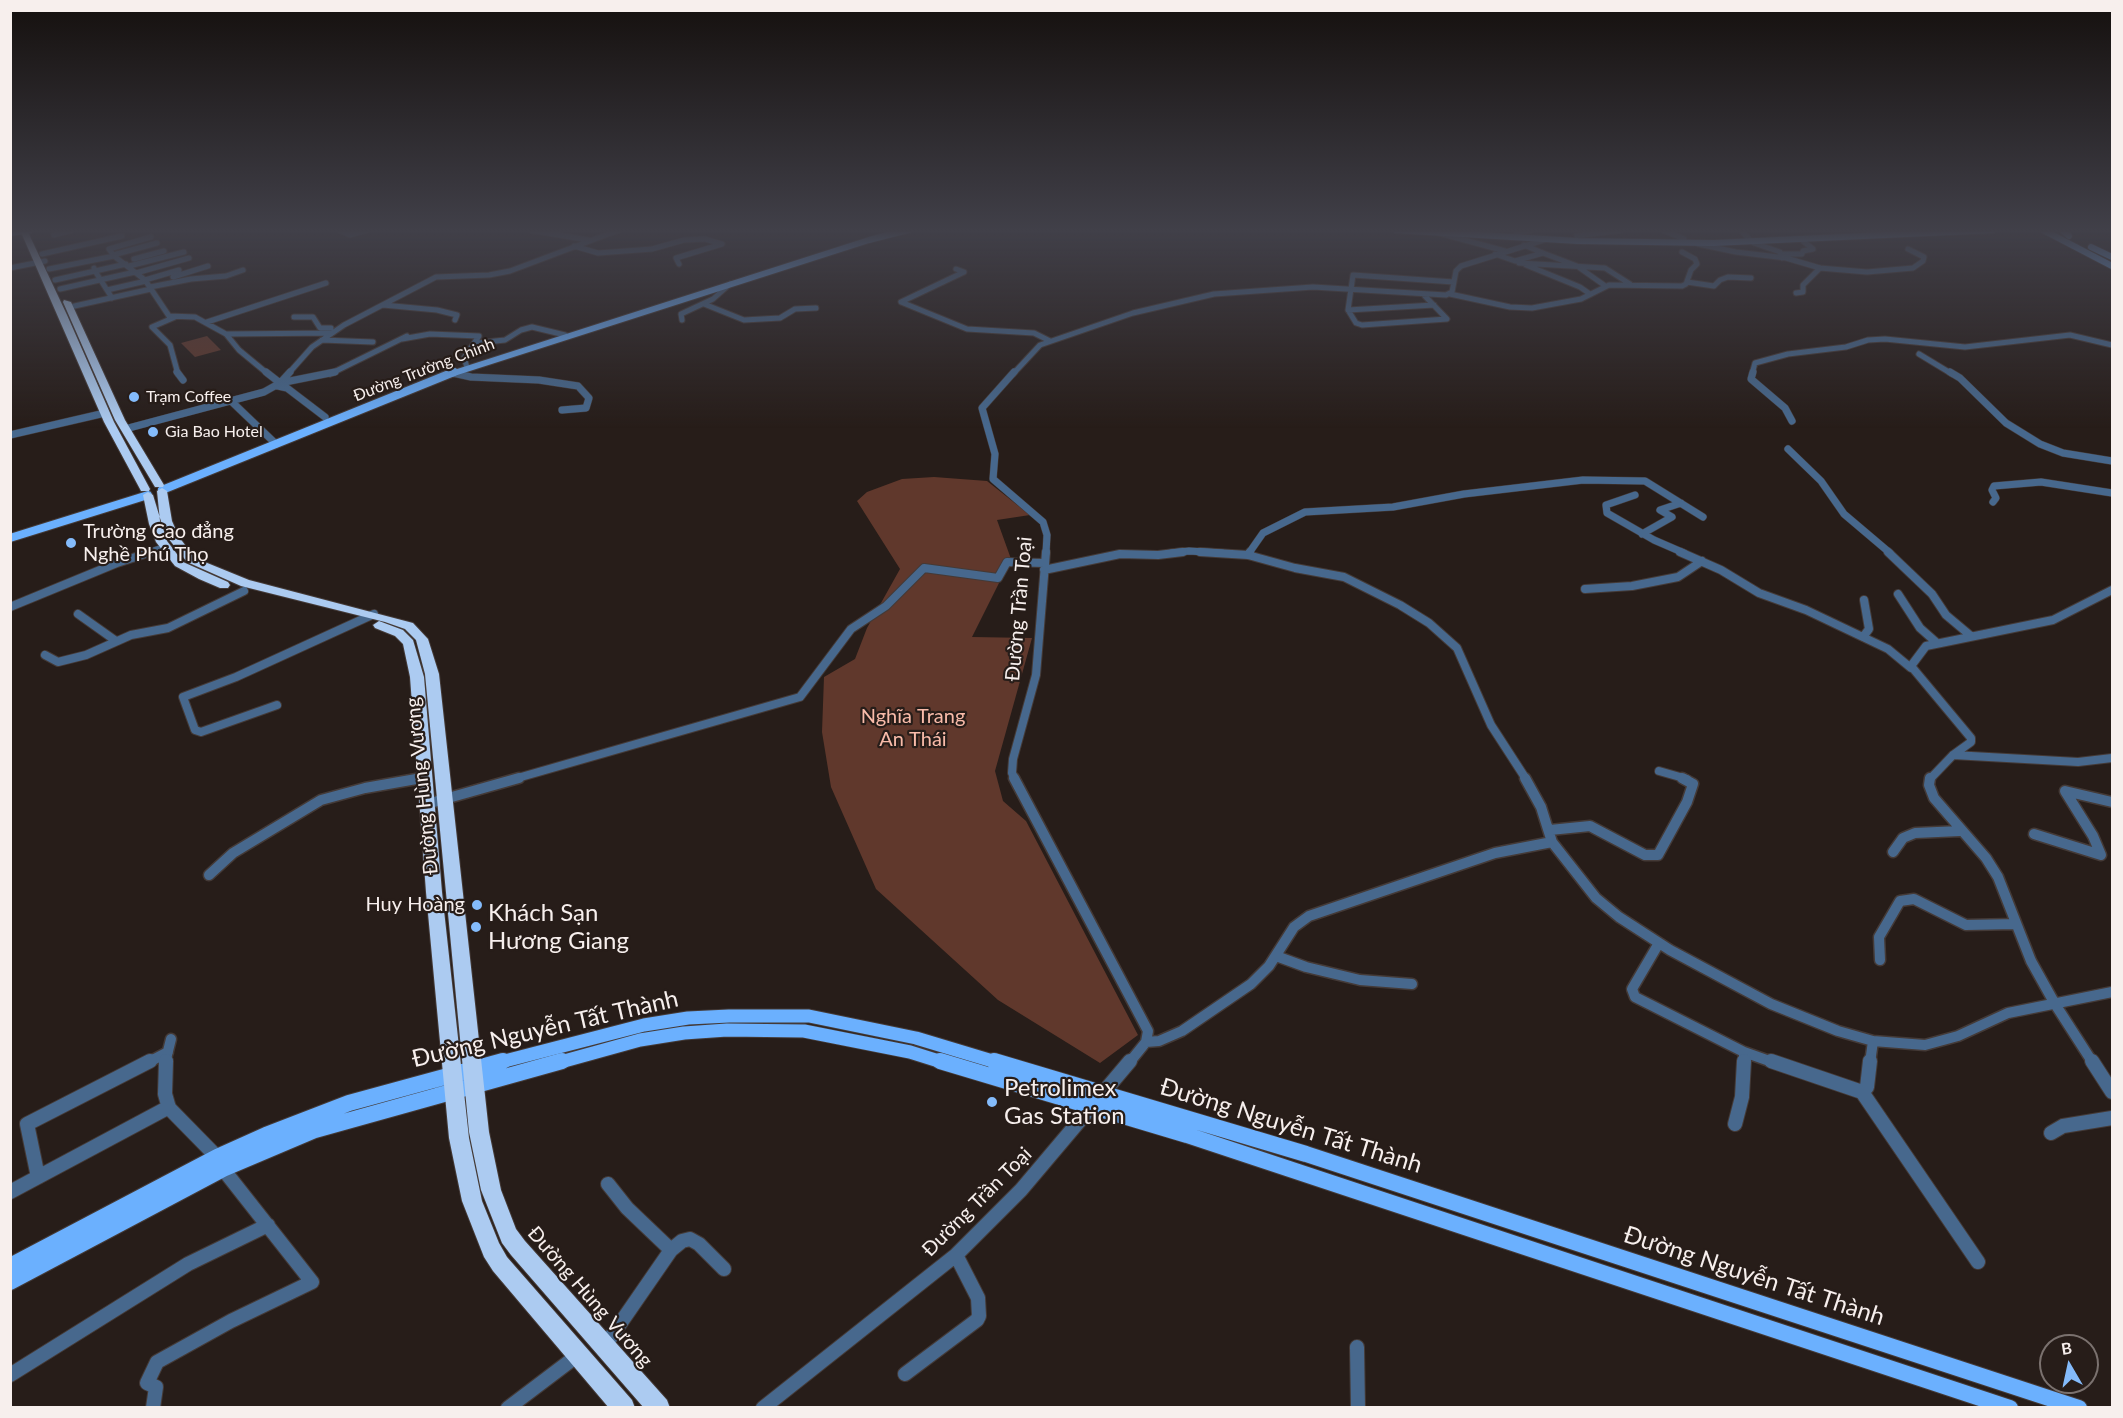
<!DOCTYPE html>
<meta charset="utf-8">
<style>
body{margin:0}
#map{position:relative;width:2123px;height:1418px;overflow:hidden;background:#271d19;font-family:Lato,sans-serif}
canvas{display:block}
.frame{position:absolute;inset:0;border:12px solid #f7efed;pointer-events:none}
.north{position:absolute;left:2039px;top:1334px;width:60px;height:60px;box-sizing:border-box;background:#271d19;border:2px solid #7a716e;border-radius:50%;rotate:351deg;font-size:16px;font-weight:700;line-height:24px;text-align:center;color:#f7efed}
.north::after{content:'';display:block;margin:auto;width:21px;height:27px;background:#84bbfb;clip-path:polygon(50% 0,100% 100%,50% 72%,0 100%)}
</style>
<div id="map">
<canvas width="2123" height="1418"></canvas>
<div class="frame"></div>
<div class="north">B</div>
</div>
<script>
const g = document.querySelector('canvas').getContext('2d');
g.lineJoin = 'round';
function fillPath(path, color) {
  g.fillStyle = color;
  g.fill(path, 'evenodd');
}
function poly(rows) {
  const path = new Path2D();
  for (const r of rows) {
    path.moveTo(r[0], r[1]);
    for (let i = 2; i < r.length; i += 2) path.lineTo(r[i], r[i + 1]);
  }
  return path;
}
function trace(path, color, width, dash) {
  g.strokeStyle = color;
  g.lineWidth = width;
  g.lineCap = dash ? 'butt' : 'round';
  g.setLineDash(dash || []);
  g.stroke(path);
}
function drawText(font, color, halo, rows, align = 'center') {
  g.font = font + ' Lato,sans-serif';
  g.lineWidth = 4.5;
  g.setLineDash([]);
  g.textBaseline = 'middle';
  g.strokeStyle = halo;
  g.fillStyle = color;
  for (const [text, x, y, turn = 0] of rows) {
    g.save();
    g.translate(x, y);
    g.rotate((+turn || 0) * Math.PI / 180);
    g.textAlign = isNaN(turn) ? turn : align;
    if (halo) g.strokeText(text, 0, 0);
    g.fillText(text, 0, 0);
    g.restore();
  }
}
fillPath(poly([
 [207,336,221,350,195,357,181,343],
 [934,477,987,481,1030,515,997,520,1011,559,972,637,1032,638,995,771,1003,801,1026,821,1138,1035,1100,1063,998,1000,876,889,831,787,822,732,824,677,855,659,867,628,900,569,857,501,867,492,902,479]
]), '#60382c');
const minorFar4 = poly([
 [340,230,350,235,367,230],
 [530,230,588,240],
 [1663,230,1684,239],
 [1741,230,1749,239],
 [1435,232,1505,251],
 [1516,233,1531,230],
 [54,235,72,230],
 [1577,236,1621,230],
 [151,237,109,249,114,256,145,280,169,316,195,317,226,334,332,333],
 [1754,243,1780,252,1782,258],
 [1698,244,1736,252,1786,258,1820,268,1867,272,1913,268,1923,261,1924,257,1908,249],
 [574,246,598,253,652,249,684,240,705,239,722,244,676,258,679,264],
 [1543,253,1577,266,1604,285],
 [42,254,122,236],
 [1495,254,1515,261,1543,253,1524,245],
 [1783,254,1802,254,1803,251,1813,249,1803,241],
 [113,255,157,243],
 [134,259,164,251],
 [1519,263,1605,268,1630,284],
 [1526,265,1580,287,1590,294],
 [129,266,184,252],
 [10,268,45,261],
 [49,269,114,256],
 [956,269,964,272,901,302,967,329,1034,333,1050,341],
 [136,273,189,258],
 [173,277,208,266],
 [55,280,95,271,94,268],
 [145,280,179,270],
 [1687,282,1714,286,1720,280,1728,277,1751,278],
 [150,287,191,279,226,276,243,270],
 [60,289,135,272],
 [107,290,146,281],
 [1796,293,1803,292,1803,285,1820,268],
 [1423,294,1447,319,1362,325,1356,323,1348,310,1353,275,1454,282],
 [1450,294,1510,307,1532,308,1581,299,1609,285,1682,286,1686,284,1691,270,1697,264,1695,259,1682,252],
 [112,298,95,271,126,264],
 [704,304,744,320,780,318,795,309,816,308],
 [383,305,437,310,457,315,455,320],
 [70,307,151,289],
 [1348,310,1434,305],
 [175,317,152,327,170,345,178,374],
 [294,317,313,317,320,328,331,328],
 [682,320,681,314,713,299,730,284],
 [207,322,326,283],
 [226,334,239,350,268,374],
 [402,339,430,334,479,336,464,358,467,367],
 [322,340,373,342],
 [477,343,505,340,521,330,532,327,565,335],
 [1919,354,1952,374],
 [453,373,455,374],
 [288,374,312,347,344,325,436,277,489,275,510,271,619,230],
 [330,374,407,336],
 [1013,374,1040,345,1133,313,1214,294,1313,287,1446,295,1452,292,1456,271,1461,266,1547,239],
 [1752,374,1755,363,1788,354,1846,347,1868,340,1885,339,1965,347,2070,335,2112,345]
]);
const minorFar3 = poly([
 [177,372,183,380],
 [266,372,280,383,335,372],
 [1014,372,982,408,995,454,993,479,1043,522,1047,535,1046,553],
 [1753,372,1751,379,1785,408,1792,421],
 [1950,372,1960,378,2006,423,2040,444,2063,453,2112,461],
 [453,373,471,377,539,380,578,386,589,398,586,408,562,410],
 [278,386,287,388,325,417],
 [231,401,276,444],
 [125,429,264,392,280,383,290,372],
 [10,435,105,413],
 [1788,449,1821,481,1844,514,1890,553],
 [1635,495,1606,505,1607,513,1654,540,1684,553],
 [1993,502,1996,498,1992,490,1994,486,2041,482,2112,493],
 [1642,534,1672,517,1660,510,1681,503],
 [147,553,166,547],
 [1171,553,1189,551,1222,553],
 [1249,553,1263,533,1305,512,1393,507,1464,494,1583,480,1645,481,1703,517]
]);
const minorFar2 = poly([
 [1200,552,1248,555,1295,568,1344,577,1400,605,1429,623,1457,648,1491,725,1526,779],
 [1680,552,1721,570,1759,593,1806,610,1888,649,1911,668],
 [1888,552,1932,594,1946,615,1971,636],
 [1248,555,1250,552],
 [1044,570,1120,554,1158,555,1183,552],
 [1585,589,1632,586,1678,577,1702,561],
 [1898,594,1920,628,1937,643],
 [10,607,117,563,151,552],
 [78,614,116,641],
 [1863,637,1869,629,1864,600],
 [45,655,58,662,86,655,131,635,168,628,244,591],
 [277,705,201,732,195,730,183,697,236,677,374,614],
 [1953,755,2078,762,2112,758],
 [1659,771,1687,779],
 [414,779,425,777],
 [514,779,800,697,851,629,886,606,924,568,998,578,1007,562,1044,563],
 [1015,779,1012,773,1013,759,1036,675,1046,552],
 [1930,779,1953,755,1971,742,1971,738,1911,666,1926,646,2053,620,2112,590]
]);
const minorFar1 = poly([
 [1014,778,1148,1031,1146,1042,1129,1063],
 [1525,778,1541,807,1552,842,1596,898,1619,917,1670,950,1771,1004,1838,1031,1873,1041,1925,1045,1958,1036,2008,1013,2112,992],
 [1930,778,1929,785,1934,798,1986,858,1998,877,2031,961,2055,1004,2093,1063],
 [427,804,519,778],
 [1550,830,1590,826,1645,855,1658,855,1687,802,1693,784,1682,778],
 [2034,834,2101,855,2093,836,2065,791,2112,802],
 [1893,852,1903,838,1915,833,1960,831],
 [209,875,233,853,321,800,365,788,422,778],
 [1659,943,1632,989,1635,997,1744,1052,1775,1063],
 [1276,956,1306,967,1360,980,1412,984],
 [1880,960,1879,937,1900,901,1914,899,1966,925,2015,924],
 [1146,1042,1159,1041,1182,1031,1251,984,1269,966,1294,927,1309,916,1495,853,1552,842],
 [147,1063,168,1052],
 [165,1063,171,1039],
 [1744,1063,1744,1052],
 [1870,1063,1873,1041]
]);
const minor = poly([
 [166,1061,165,1094,169,1108,217,1157],
 [1771,1061,1862,1092,1867,1087,1870,1061],
 [2092,1061,2112,1092],
 [1862,1092,1978,1262],
 [1735,1124,1742,1097,1744,1061],
 [2051,1133,2063,1126,2112,1118],
 [38,1177,27,1124,150,1061],
 [608,1184,627,1208,671,1250],
 [10,1192,169,1107],
 [604,1347,671,1250,682,1241,690,1239,699,1244,724,1269],
 [1357,1347,1358,1408],
 [905,1374,977,1320,979,1316,978,1298,956,1255],
 [10,1375,188,1264,268,1225],
 [153,1408,156,1387,147,1383,157,1362,231,1321,312,1282,223,1169],
 [508,1408,578,1355],
 [763,1408,956,1255,1021,1190,1130,1061]
]);
const majorFar3 = poly([
 [1396,230,1578,241,1713,243,1993,230],
 [2043,230,2112,266],
 [2062,230,2069,236],
 [10,233,30,230],
 [2091,247,2112,257],
 [451,374,869,240,908,230]
]);
const majorFar2 = poly([
 [162,490,454,372],
 [10,538,148,495]
]);
const majorFar1 = poly([
 [497,1063,644,1025,688,1018,729,1016,809,1016,916,1038,999,1063],
 [557,1063,640,1040,684,1033,727,1030,804,1031,910,1052,945,1063]
]);
const major = poly([
 [940,1061,1187,1135,2010,1408],
 [994,1061,1306,1154,2079,1408],
 [10,1266,217,1157,266,1135,349,1103,503,1061],
 [10,1282,223,1169,315,1130,562,1061]
]);
const highway = poly([
 [20,230,27,230,67,315,114,422,150,489,149,491,141,491,140,489,104,422,20,230],
 [64,300,71,302,125,420,164,485,163,487,155,487,115,420,63,302,64,300],
 [162,488,167,491,172,521,179,537,195,558,249,580,413,623,428,639,439,674,489,1132,501,1190,516,1229,525,1241,667,1400,670,1408,644,1408,511,1255,502,1243,481,1190,469,1132,425,674,416,640,405,629,385,622,241,586,187,562,168,538,160,521,157,491,162,488],
 [148,492,153,495,167,541,183,562,228,582,230,585,228,588,220,588,199,579,175,566,156,542,149,524,143,495,148,492],
 [379,621,403,630,413,640,424,677,442,892,469,1138,482,1201,499,1243,507,1257,632,1400,635,1408,609,1408,493,1271,484,1257,462,1201,449,1138,426,892,410,677,403,644,395,636,375,628,373,625,379,621]
]);
trace(minorFar4, '#443a37', 7);
trace(minorFar3, '#443a37', 8);
trace(minorFar2, '#443a37', 10);
trace(minorFar1, '#443a37', 13);
trace(minor, '#443a37', 16);
trace(majorFar3, '#443a37', 8);
trace(majorFar2, '#443a37', 10);
trace(majorFar1, '#443a37', 15);
trace(major, '#443a37', 18);
trace(highway, '#443a37', 2);
trace(minorFar4, '#47688d', 5);
trace(minorFar3, '#47688d', 7);
trace(minorFar2, '#47688d', 8);
trace(minorFar1, '#47688d', 10);
trace(minor, '#47688d', 14);
trace(majorFar3, '#6bb0fe', 6);
trace(majorFar2, '#6bb0fe', 8);
trace(majorFar1, '#6bb0fe', 13);
trace(major, '#6bb0fe', 16);
fillPath(highway, '#accbf1');
const sky = g.createLinearGradient(0, 0, 0, 428);
sky.addColorStop(0, '#15100e');
sky.addColorStop(0.54, '#414049');
sky.addColorStop(1, '#41404900');
g.fillStyle = sky;
g.fillRect(0, 0, 2123, 428);
for (const [x, y, r, color] of [
 [134,397,6,"#84bbfb"],
 [153,432,6,"#84bbfb"],
 [71,543,6,"#84bbfb"],
 [477,905,6,"#84bbfb"],
 [476,927,6,"#84bbfb"],
 [992,1102,6,"#84bbfb"]
]) {
  const dot = new Path2D();
  dot.arc(x, y, r, 0, 2 * Math.PI);
  g.fillStyle = color;
  g.fill(dot);
  trace(dot, '#271d19', 2);
}
drawText('16px', '#f7efed', '#271d19', [
 ["Đường Trường Chinh",424,370,-21]
]);
drawText('16px', '#f7efed', '#271d19', [
 ["Trạm Coffee",146,397],
 ["Gia Bao Hotel",165,432]
], 'left');
drawText('20px', '#f7efed', '#271d19', [
 ["Trường Cao đẳng",83,532],
 ["Nghề Phú Thọ",83,555],
 ["Huy Hoàng",465,905,"right"]
], 'left');
drawText('20px', '#f7efed', '#271d19', [
 ["Đường Trần Toại",1019,609,-85],
 ["Đường Hùng Vương",422,786,-96],
 ["Đường Trần Toại",977,1202,-45],
 ["Đường Hùng Vương",590,1297,49]
]);
drawText('20px', '#f9bba9', '#271d19', [
 ["Nghĩa Trang",913,717],
 ["An Thái",913,740]
]);
drawText('24px', '#f7efed', '#271d19', [
 ["Khách Sạn",488,913],
 ["Hương Giang",488,941],
 ["Petrolimex",1004,1088],
 ["Gas Station",1004,1116]
], 'left');
drawText('24px', '#f7efed', '#271d19', [
 ["Đường Nguyễn Tất Thành",545,1029,-13],
 ["Đường Nguyễn Tất Thành",1291,1126,17],
 ["Đường Nguyễn Tất Thành",1754,1276,18]
]);
</script>
